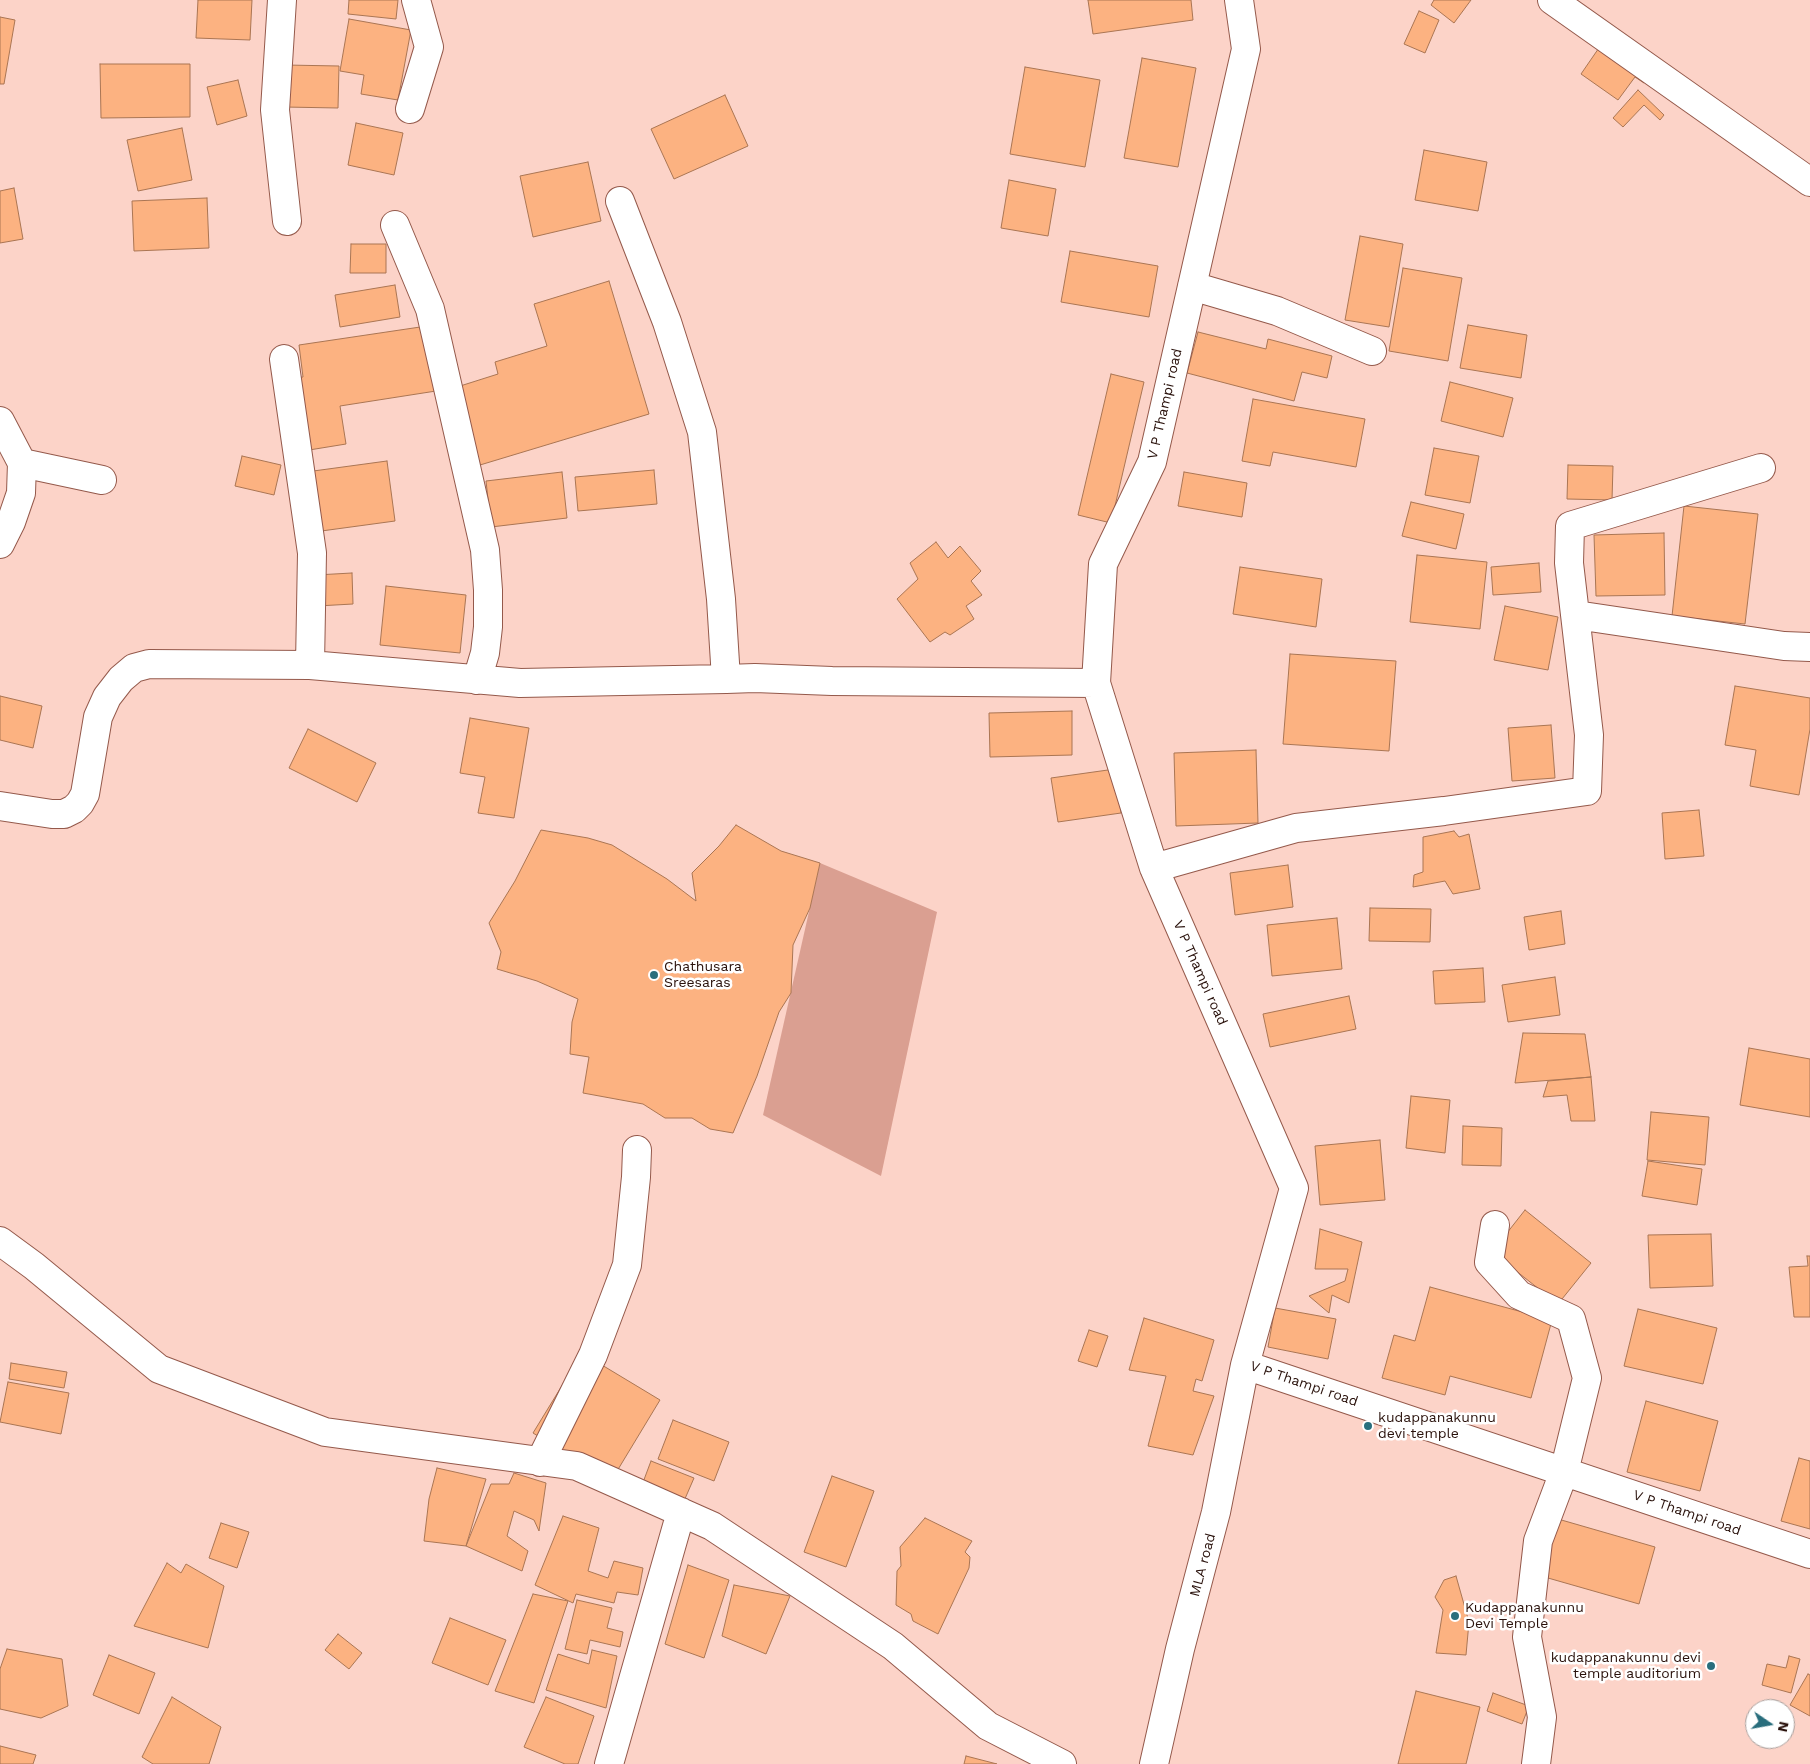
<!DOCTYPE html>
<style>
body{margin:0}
#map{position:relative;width:1810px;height:1764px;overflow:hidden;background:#fcd3c8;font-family:"Work Sans",sans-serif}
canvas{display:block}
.north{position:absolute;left:1745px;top:1699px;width:50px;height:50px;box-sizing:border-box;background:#fff;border:1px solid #a9a09d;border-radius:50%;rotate:102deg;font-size:14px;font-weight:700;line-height:20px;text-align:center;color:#29110b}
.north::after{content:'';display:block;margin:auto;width:18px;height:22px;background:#296e7d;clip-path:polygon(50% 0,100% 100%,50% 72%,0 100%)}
</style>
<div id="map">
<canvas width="1810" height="1764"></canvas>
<div class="north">N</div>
</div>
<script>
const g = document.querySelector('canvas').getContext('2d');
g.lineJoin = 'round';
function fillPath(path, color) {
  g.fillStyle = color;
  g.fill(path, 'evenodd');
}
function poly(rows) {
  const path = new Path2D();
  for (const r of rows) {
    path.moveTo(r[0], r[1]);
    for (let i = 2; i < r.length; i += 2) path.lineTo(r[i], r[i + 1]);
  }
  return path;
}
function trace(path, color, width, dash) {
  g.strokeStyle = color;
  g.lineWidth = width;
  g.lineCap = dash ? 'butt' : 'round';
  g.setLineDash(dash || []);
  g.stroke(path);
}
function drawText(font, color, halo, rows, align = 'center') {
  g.font = font + ' "Work Sans",sans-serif';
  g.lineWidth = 5;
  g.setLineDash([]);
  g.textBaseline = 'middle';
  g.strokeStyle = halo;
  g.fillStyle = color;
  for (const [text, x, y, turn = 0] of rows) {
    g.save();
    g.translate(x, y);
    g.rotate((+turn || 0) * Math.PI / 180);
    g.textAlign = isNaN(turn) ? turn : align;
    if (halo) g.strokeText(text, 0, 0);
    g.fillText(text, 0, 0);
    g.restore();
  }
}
fillPath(poly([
 [820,863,937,912,881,1176,763,1115]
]), '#da9f91');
const building = poly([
 [198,0,252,0,250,40,196,38,198,0],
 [349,0,398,0,396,19,348,14,349,0],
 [1088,0,1191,0,1193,20,1093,34,1088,0],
 [1434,0,1471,0,1454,23,1431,5,1434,0],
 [1419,11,1439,20,1425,53,1404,44,1419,11],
 [0,17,15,20,4,84,0,84,0,17],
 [349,19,411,30,398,100,361,94,364,75,340,71,349,19],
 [1603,42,1650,76,1644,83,1635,77,1618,100,1581,74,1603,42],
 [1142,58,1196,68,1178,167,1124,158,1142,58],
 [100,64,190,64,190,117,101,118,100,64],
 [285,65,339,66,338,108,284,107,285,65],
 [1025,67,1100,80,1085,167,1010,154,1025,67],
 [238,80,247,116,217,125,207,87,238,80],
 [1638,90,1664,115,1660,120,1644,105,1623,127,1613,118,1638,90],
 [725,95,748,146,674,179,651,129,725,95],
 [356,123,403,133,394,175,348,165,356,123],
 [182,128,192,180,138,191,127,140,182,128],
 [1424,150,1487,162,1478,211,1415,200,1424,150],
 [588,162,601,221,533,237,520,176,588,162],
 [1009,180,1056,189,1048,236,1001,228,1009,180],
 [14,188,23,239,0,243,0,191,14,188],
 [207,198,209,248,134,251,132,201,207,198],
 [1360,236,1403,244,1389,327,1345,320,1360,236],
 [351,244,386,244,386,273,350,273,351,244],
 [1070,251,1158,266,1149,317,1061,302,1070,251],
 [1403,268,1462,278,1448,361,1389,351,1403,268],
 [609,281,649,414,480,465,457,387,498,374,495,362,547,346,534,304,609,281],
 [395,285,400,317,340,327,335,295,395,285],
 [1468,325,1527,335,1521,378,1460,368,1468,325],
 [427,326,436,391,340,406,346,444,303,451,293,378,303,377,299,345,427,326],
 [1198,332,1266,349,1268,339,1332,356,1327,378,1302,372,1294,401,1187,373,1198,332],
 [1111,374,1144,382,1111,523,1078,515,1111,374],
 [1450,382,1513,398,1503,437,1441,421,1450,382],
 [1253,399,1365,419,1356,467,1273,452,1270,466,1242,461,1253,399],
 [1434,448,1479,456,1470,503,1425,495,1434,448],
 [242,456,281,465,274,495,235,486,242,456],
 [387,461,395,521,314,532,306,472,387,461],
 [1568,465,1613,466,1612,500,1567,499,1568,465],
 [654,470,657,504,578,511,575,477,654,470],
 [562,472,567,518,491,527,486,481,562,472],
 [1184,472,1247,483,1242,517,1178,506,1184,472],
 [1411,502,1464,514,1456,549,1402,536,1411,502],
 [1684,506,1758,514,1745,624,1672,616,1684,506],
 [1664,533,1665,595,1596,596,1594,535,1664,533],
 [936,542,948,558,960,546,981,571,971,581,982,595,966,606,974,619,950,635,945,632,930,642,897,599,918,579,910,563,936,542],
 [1417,555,1487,562,1480,629,1410,622,1417,555],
 [1539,563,1541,592,1493,595,1491,567,1539,563],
 [1240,567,1322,579,1316,627,1233,614,1240,567],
 [352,573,353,604,317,606,316,575,352,573],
 [386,586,466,595,460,653,380,645,386,586],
 [1505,606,1558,617,1548,670,1494,660,1505,606],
 [1290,654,1396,661,1389,751,1283,744,1290,654],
 [1735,686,1810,698,1810,729,1799,795,1750,786,1756,750,1725,745,1735,686],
 [0,696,42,706,33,748,0,740,0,696],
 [1072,711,1072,755,990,757,989,713,1072,711],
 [470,718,529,728,514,818,478,813,485,777,460,773,470,718],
 [1551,725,1555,778,1512,781,1508,728,1551,725],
 [308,729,376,763,357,802,289,768,308,729],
 [1256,750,1258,823,1176,826,1174,753,1256,750],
 [1115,769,1121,813,1058,822,1051,778,1115,769],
 [1699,810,1704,856,1665,859,1662,813,1699,810],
 [736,825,781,851,820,863,810,908,793,945,791,993,779,1012,757,1076,733,1133,710,1129,692,1118,665,1118,643,1104,583,1093,589,1057,570,1054,572,1022,578,999,537,981,497,969,501,952,489,923,515,881,541,830,588,838,612,845,667,879,696,901,692,873,719,846,736,825],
 [1454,831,1459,837,1469,834,1480,889,1453,894,1445,881,1413,887,1414,875,1423,872,1423,837,1454,831],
 [1288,865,1293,907,1235,915,1230,873,1288,865],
 [1370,908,1431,909,1430,942,1369,941,1370,908],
 [1561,911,1565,944,1529,950,1524,917,1561,911],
 [1337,918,1342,969,1272,976,1267,925,1337,918],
 [1483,968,1485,1002,1435,1004,1433,971,1483,968],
 [1555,977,1560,1015,1508,1022,1502,985,1555,977],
 [1349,996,1356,1029,1270,1047,1263,1014,1349,996],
 [1523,1033,1585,1034,1591,1077,1515,1083,1523,1033],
 [1749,1048,1810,1059,1810,1117,1740,1105,1749,1048],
 [1591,1077,1595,1121,1571,1121,1567,1095,1543,1097,1548,1081,1591,1077],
 [1411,1096,1450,1100,1445,1153,1406,1148,1411,1096],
 [1651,1112,1709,1117,1705,1165,1647,1160,1651,1112],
 [1463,1126,1502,1128,1501,1166,1462,1165,1463,1126],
 [1380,1140,1385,1200,1320,1205,1315,1146,1380,1140],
 [1648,1161,1702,1169,1697,1205,1642,1196,1648,1161],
 [1525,1210,1591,1263,1558,1304,1492,1252,1525,1210],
 [1320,1229,1362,1242,1349,1303,1332,1295,1329,1313,1309,1296,1345,1281,1348,1269,1315,1269,1320,1229],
 [1711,1234,1713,1286,1650,1288,1648,1235,1711,1234],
 [1807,1256,1810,1256,1810,1317,1794,1317,1789,1267,1808,1266,1807,1256],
 [1430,1287,1552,1320,1531,1398,1450,1376,1445,1395,1382,1378,1394,1335,1415,1341,1430,1287],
 [1275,1308,1336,1319,1328,1359,1268,1347,1275,1308],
 [1638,1309,1717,1328,1703,1384,1624,1366,1638,1309],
 [1144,1318,1214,1340,1202,1381,1196,1379,1193,1391,1214,1396,1193,1455,1148,1446,1166,1376,1129,1370,1144,1318],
 [1089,1330,1108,1336,1097,1367,1078,1361,1089,1330],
 [582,1353,660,1400,611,1481,533,1433,582,1353],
 [11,1363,67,1372,64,1388,9,1379,11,1363],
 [8,1382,69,1393,61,1434,0,1422,8,1382],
 [1646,1401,1718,1421,1700,1491,1627,1472,1646,1401],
 [673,1420,729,1442,714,1481,658,1459,673,1420],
 [1799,1458,1810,1461,1810,1529,1781,1521,1799,1458],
 [651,1461,694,1478,684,1501,642,1485,651,1461],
 [437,1468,486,1479,466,1546,424,1541,429,1499,437,1468],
 [514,1473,546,1483,539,1531,534,1520,514,1511,507,1536,528,1551,522,1571,466,1546,491,1484,509,1484,514,1473],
 [832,1476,874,1491,846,1567,804,1552,832,1476],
 [563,1516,599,1528,588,1571,608,1578,614,1561,643,1568,638,1595,617,1592,614,1603,576,1594,573,1603,535,1585,563,1516],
 [925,1518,972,1541,965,1552,970,1557,969,1568,938,1634,913,1621,911,1614,896,1605,897,1571,901,1566,900,1547,925,1518],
 [1558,1519,1655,1547,1639,1604,1541,1576,1558,1519],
 [221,1523,249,1532,237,1568,209,1558,221,1523],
 [167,1563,181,1573,186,1564,224,1586,208,1648,134,1626,167,1563],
 [688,1565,729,1580,704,1658,665,1644,688,1565],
 [1456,1576,1469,1622,1466,1655,1436,1653,1443,1610,1435,1597,1444,1580,1456,1576],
 [734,1585,790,1596,766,1654,722,1636,734,1585],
 [533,1594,568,1601,534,1703,495,1691,533,1594],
 [577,1600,612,1608,607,1628,623,1632,620,1647,590,1640,587,1654,565,1649,577,1600],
 [450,1618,506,1640,488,1685,432,1663,450,1618],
 [338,1634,362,1653,349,1669,325,1650,338,1634],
 [7,1649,62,1659,68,1706,41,1718,0,1709,0,1669,7,1649],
 [592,1650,617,1656,606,1708,546,1690,558,1654,589,1664,592,1650],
 [109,1655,155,1673,139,1714,93,1695,109,1655],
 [1789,1656,1800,1659,1791,1693,1762,1685,1767,1664,1786,1668,1789,1656],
 [1808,1674,1810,1675,1810,1716,1790,1705,1808,1674],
 [1416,1691,1480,1707,1466,1764,1398,1764,1416,1691],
 [1493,1693,1529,1706,1522,1724,1487,1711,1493,1693],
 [172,1697,221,1727,209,1764,153,1764,142,1757,172,1697],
 [546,1697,594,1716,578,1764,565,1764,524,1747,546,1697],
 [0,1746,36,1755,33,1764,0,1764,0,1746],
 [966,1756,997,1764,964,1764,966,1756]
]);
fillPath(building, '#fcb281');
trace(building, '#aa7553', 1);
const street = poly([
 [282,0,275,110,287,221],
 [1239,0,1246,49,1152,462,1103,564,1096,683,1154,868,1294,1188,1245,1365,1810,1554],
 [1552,0,1810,182],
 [410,109,429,47,416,0],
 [620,201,667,322,702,432,721,599,726,679,755,678,832,681,1096,683],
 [395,225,430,309,485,550,488,590,488,627,485,653,477,680],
 [1192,286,1277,311,1372,351],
 [284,359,312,553,310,665],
 [0,421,22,463,21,493,11,522,0,544],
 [22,463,102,480],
 [1576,615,1784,646,1810,647],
 [0,806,52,814,64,814,74,809,80,803,85,794,98,717,107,697,121,679,134,668,149,664,310,665,520,683,726,679],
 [1154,868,1296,828,1444,811,1587,791,1589,735,1569,563,1570,526,1761,468],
 [1495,1225,1489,1262,1519,1295,1571,1319,1587,1378,1564,1472,1538,1541,1527,1637,1542,1717,1536,1764],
 [0,1241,34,1266,159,1369,325,1432,577,1466,712,1526,893,1646,988,1726,1062,1764],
 [540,1462,593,1355,627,1265,636,1177,637,1150],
 [609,1764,681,1512],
 [1154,1764,1180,1649,1216,1512,1245,1365]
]);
trace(street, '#94594b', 30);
trace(street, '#fff', 28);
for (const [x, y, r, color] of [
 [654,975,5,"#296e7d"],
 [1368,1426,5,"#296e7d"],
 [1455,1616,5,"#296e7d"],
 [1711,1666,5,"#296e7d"]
]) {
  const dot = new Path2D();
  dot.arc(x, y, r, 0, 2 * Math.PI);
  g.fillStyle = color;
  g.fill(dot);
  trace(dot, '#fff', 2);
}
drawText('14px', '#29110b', '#fff', [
 ["V P Thampi road",1165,404,-77],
 ["V P Thampi road",1200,973,66],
 ["V P Thampi road",1304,1384,19],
 ["V P Thampi road",1687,1513,19],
 ["MLA road",1203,1565,-75]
]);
drawText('14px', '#29110b', '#fff', [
 ["Chathusara",664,967],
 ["Sreesaras",664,983],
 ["kudappanakunnu",1378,1418],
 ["devi temple",1378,1434],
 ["Kudappanakunnu",1465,1608],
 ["Devi Temple",1465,1624],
 ["kudappanakunnu devi",1701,1658,"right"],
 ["temple auditorium",1701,1674,"right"]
], 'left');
</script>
